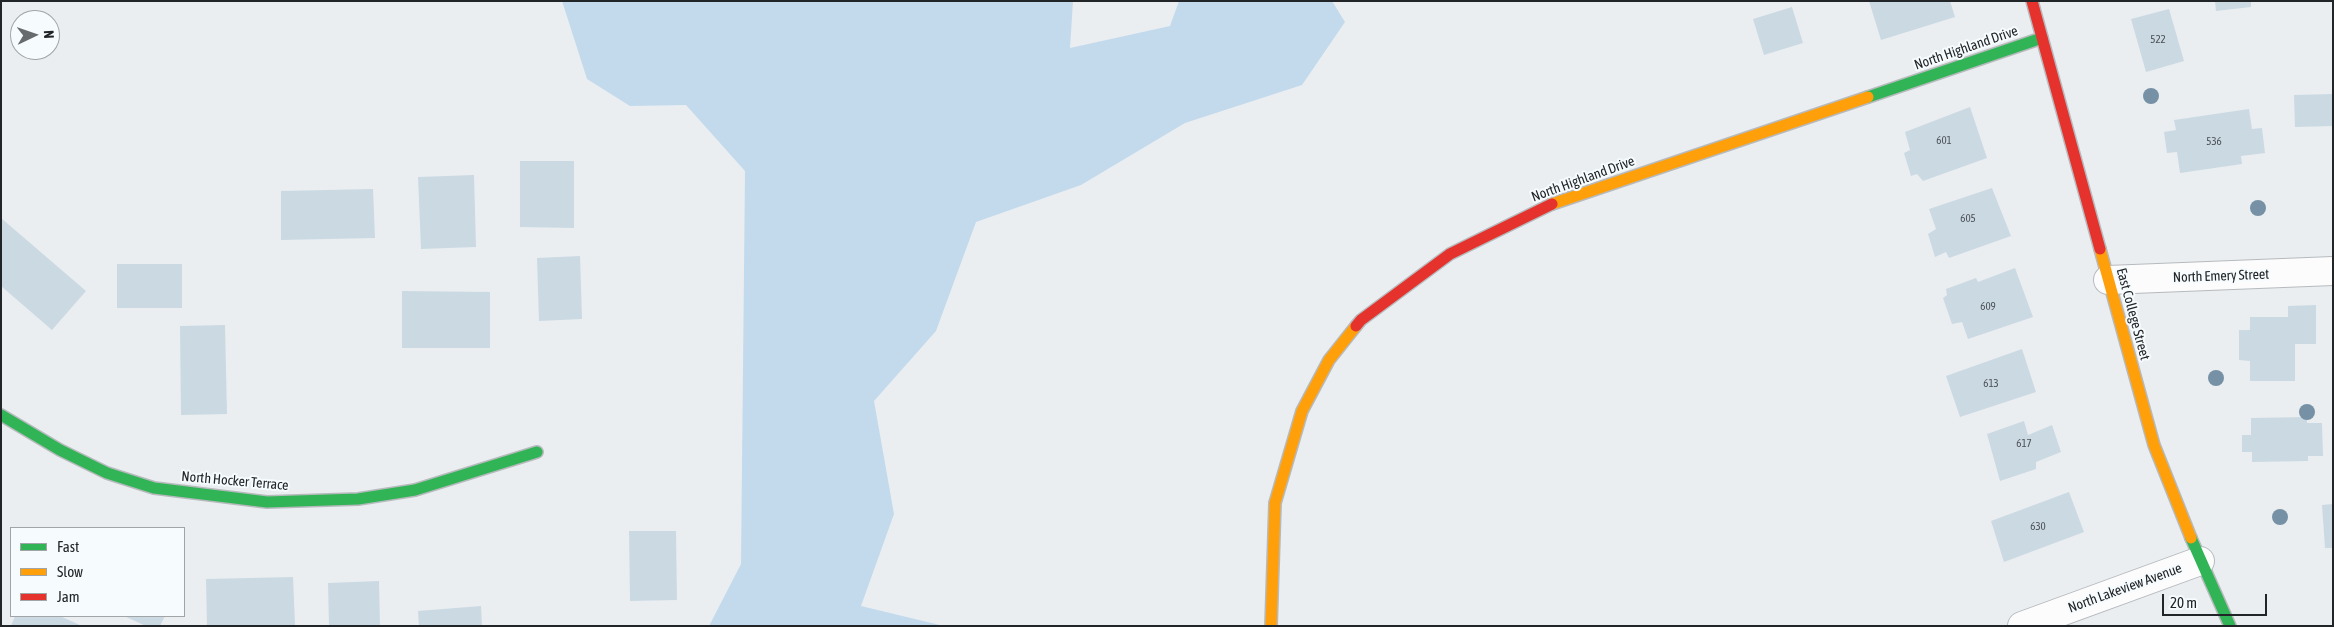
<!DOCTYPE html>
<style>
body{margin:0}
#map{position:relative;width:2334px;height:627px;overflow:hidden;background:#eaeef1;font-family:"Asap Condensed",sans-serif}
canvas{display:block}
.frame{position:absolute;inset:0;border:2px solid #222527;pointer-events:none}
.legend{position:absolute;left:10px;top:527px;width:175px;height:90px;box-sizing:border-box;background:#f6fbfe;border:1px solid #a1a5a8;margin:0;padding:6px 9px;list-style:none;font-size:15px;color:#222527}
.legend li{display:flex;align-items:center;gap:10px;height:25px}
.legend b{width:25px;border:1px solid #a1a5a8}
.north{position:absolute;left:10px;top:10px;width:50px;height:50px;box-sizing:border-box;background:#f6fbfe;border:1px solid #a1a5a8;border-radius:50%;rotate:87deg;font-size:14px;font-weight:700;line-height:20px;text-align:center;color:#222527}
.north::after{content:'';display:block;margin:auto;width:18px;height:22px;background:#686b6e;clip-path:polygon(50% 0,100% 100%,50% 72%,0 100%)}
.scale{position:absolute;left:2162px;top:594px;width:105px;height:22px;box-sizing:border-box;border:2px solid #222527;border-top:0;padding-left:6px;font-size:15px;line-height:18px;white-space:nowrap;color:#222527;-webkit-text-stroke:4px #f6fbfe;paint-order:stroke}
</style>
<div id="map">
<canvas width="2334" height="627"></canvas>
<div class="frame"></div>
<ul class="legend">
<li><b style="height:6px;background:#30b455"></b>Fast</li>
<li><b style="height:6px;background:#ff9f0a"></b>Slow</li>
<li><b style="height:6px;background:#e5322d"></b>Jam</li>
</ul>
<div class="north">N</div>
<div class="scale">20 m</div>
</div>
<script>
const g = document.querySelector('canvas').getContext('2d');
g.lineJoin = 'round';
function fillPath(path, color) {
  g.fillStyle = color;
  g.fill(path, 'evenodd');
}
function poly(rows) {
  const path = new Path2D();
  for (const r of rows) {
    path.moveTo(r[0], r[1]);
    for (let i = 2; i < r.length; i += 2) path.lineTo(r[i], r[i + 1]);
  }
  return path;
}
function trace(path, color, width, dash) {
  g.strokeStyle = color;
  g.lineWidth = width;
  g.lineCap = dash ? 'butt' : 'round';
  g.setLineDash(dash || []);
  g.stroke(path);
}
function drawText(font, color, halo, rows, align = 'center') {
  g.font = font + ' "Asap Condensed",sans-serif';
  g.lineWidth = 4;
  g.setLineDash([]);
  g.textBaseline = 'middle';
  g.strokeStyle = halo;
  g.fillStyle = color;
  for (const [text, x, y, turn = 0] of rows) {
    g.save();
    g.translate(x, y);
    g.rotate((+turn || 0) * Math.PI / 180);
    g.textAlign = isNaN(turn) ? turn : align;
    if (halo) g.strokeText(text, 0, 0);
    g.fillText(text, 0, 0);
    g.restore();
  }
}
fillPath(poly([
 [562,1,1073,1,1070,48,1170,26,1179,1,1332,1,1345,22,1302,85,1185,123,1081,185,976,222,936,331,874,401,894,514,861,606,944,626,709,626,741,564,745,171,686,105,630,106,587,79]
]), '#c3daed');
fillPath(poly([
 [1869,1,1950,1,1955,17,1881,40],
 [2215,1,2251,1,2251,7,2216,11],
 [1792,7,1803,43,1764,55,1753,19],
 [2169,9,2184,61,2146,72,2131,19],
 [2333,94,2333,126,2295,127,2294,95],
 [1970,107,1987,158,1923,181,1917,174,1911,176,1904,153,1910,150,1905,132],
 [2249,109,2252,129,2262,128,2265,153,2241,156,2242,164,2180,173,2177,152,2167,153,2164,132,2176,130,2174,120],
 [520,161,574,161,574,228,520,227],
 [474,175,476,247,421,249,418,177],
 [1992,188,2011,236,1949,258,1946,252,1935,257,1928,234,1936,229,1929,209],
 [373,189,375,238,281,240,281,191],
 [1,218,86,291,52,330,1,286],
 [580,256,582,319,539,321,537,258],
 [117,264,182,264,182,308,117,308],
 [2015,268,2033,317,1968,339,1962,322,1952,324,1943,298,1947,295,1946,289,1976,278,1978,282],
 [402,291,490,292,490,348,402,348],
 [2316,305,2316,344,2295,344,2295,381,2250,381,2250,361,2239,360,2239,330,2250,330,2250,317,2288,317,2288,306],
 [225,325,227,414,181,415,180,326],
 [2022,349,2036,392,1960,417,1946,376],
 [2307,417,2307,423,2322,423,2323,456,2308,456,2308,461,2252,462,2252,452,2242,452,2242,435,2251,435,2251,418],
 [2024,421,2028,435,2052,425,2061,452,2036,462,2036,469,2000,481,1987,434],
 [2069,492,2084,532,2004,562,1991,521],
 [2333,504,2333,548,2325,548,2322,505],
 [629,531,676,531,677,600,630,601],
 [293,577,295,625,207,626,206,579],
 [379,581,380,626,329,626,328,583],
 [481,606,482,626,419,626,418,611],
 [15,616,60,616,82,626,11,626],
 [124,616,165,616,160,626,146,626]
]), '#cbd9e3');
const street = poly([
 [2108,280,2333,271],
 [2022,626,2200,561]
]);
const fast = poly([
 [1868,97,2042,38],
 [1,415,60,450,107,473,154,488,267,502,358,499,415,490,537,452],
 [2191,538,2230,626]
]);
const slow = poly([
 [1552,204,1868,97],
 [2100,249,2154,445,2191,538],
 [1271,626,1275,503,1302,411,1329,360,1356,326]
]);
const jam = poly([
 [2032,1,2100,249],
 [1356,326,1361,320,1450,254,1552,204]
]);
trace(street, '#b7babd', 30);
trace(fast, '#b7babd', 14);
trace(slow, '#b7babd', 14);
trace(jam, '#b7babd', 14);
trace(street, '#fcfcfd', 28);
trace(fast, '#30b455', 11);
trace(slow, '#ff9f0a', 11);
trace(jam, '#e5322d', 11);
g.fillStyle = '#7691a5';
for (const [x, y] of [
 [2151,96],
 [2258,208],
 [2216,378],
 [2307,412],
 [2280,517]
]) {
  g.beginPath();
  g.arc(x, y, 8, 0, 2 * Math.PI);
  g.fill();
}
drawText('11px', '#4c5256', null, [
 ["522",2158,40],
 ["601",1944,141],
 ["536",2214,142],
 ["605",1968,219],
 ["609",1988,307],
 ["613",1991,384],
 ["617",2024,444],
 ["630",2038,527]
]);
drawText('14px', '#222527', '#f6fbfe', [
 ["North Highland Drive",1966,48,-19],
 ["North Highland Drive",1583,179,-20],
 ["North Emery Street",2221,276,-2],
 ["East College Street",2133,314,75],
 ["North Hocker Terrace",235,481,5],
 ["North Lakeview Avenue",2125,588,-20]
]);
</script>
